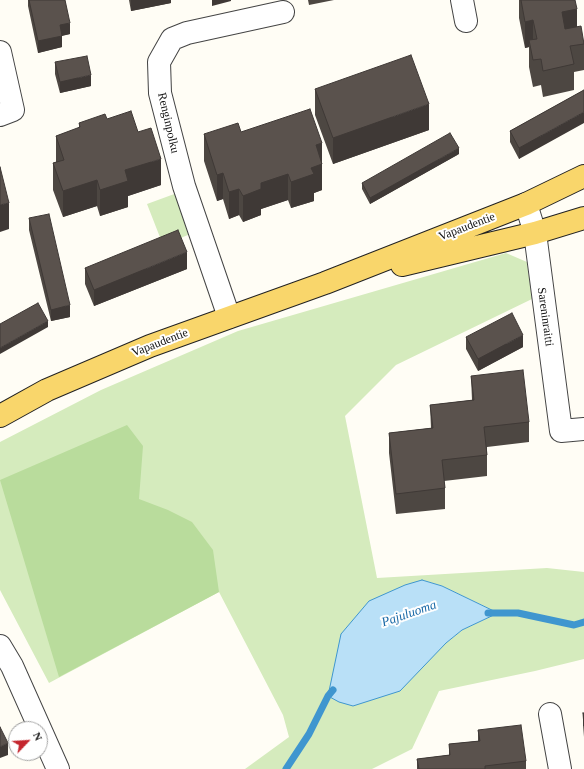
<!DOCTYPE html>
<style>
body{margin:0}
#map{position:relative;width:584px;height:769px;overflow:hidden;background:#fffdf5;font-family:"Times New Roman",serif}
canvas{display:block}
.north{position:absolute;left:8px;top:721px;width:40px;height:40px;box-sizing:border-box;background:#fff;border:1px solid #a0a0a0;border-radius:50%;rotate:65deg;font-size:11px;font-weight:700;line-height:16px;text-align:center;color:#111}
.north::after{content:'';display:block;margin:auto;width:14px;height:18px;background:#c4262e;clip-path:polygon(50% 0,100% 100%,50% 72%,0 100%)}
</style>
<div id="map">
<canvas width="584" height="769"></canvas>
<div class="north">N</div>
</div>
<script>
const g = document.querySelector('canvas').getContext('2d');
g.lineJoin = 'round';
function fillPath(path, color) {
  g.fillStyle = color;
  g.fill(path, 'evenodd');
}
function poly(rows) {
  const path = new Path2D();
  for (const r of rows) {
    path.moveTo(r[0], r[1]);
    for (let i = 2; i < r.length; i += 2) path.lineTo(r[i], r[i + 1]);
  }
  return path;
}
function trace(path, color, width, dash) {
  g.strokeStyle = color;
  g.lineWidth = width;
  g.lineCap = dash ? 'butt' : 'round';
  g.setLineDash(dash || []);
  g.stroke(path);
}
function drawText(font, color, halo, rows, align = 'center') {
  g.font = font + ' "Times New Roman",serif';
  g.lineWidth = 4;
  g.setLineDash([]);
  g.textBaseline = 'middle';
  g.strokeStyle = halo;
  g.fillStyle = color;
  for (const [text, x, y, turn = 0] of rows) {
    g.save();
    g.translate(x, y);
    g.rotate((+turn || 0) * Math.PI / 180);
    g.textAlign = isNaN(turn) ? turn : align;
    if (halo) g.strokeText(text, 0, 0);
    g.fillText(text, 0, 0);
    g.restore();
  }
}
fillPath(poly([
 [177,193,193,233,163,245,147,204],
 [506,253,527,262,532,299,396,365,345,416,377,578,547,568,584,572,584,659,535,671,439,691,412,749,372,769,245,769,289,737,283,715,219,592,49,683,0,590,0,442,101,390,238,331],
 [422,580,442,586,498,613,462,630,446,643]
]), '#d5ebbd');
fillPath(poly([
 [127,425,143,446,139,499,168,510,192,522,213,550,219,592,59,677,0,480]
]), '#b9dc9c');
const water = poly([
 [422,580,442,586,498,613,462,630,446,643,400,691,353,706,339,702,328,696,341,634,369,601,405,585,422,580]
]);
fillPath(water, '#b9e0f7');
trace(water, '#3f96cf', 1);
trace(poly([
 [488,613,518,613,574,625,584,622],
 [286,769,309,734,328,696,333,690]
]), '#3f96cf', 7);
const minor = poly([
 [462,0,466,21],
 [0,52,13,110,0,115],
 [526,204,535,233,561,431,584,429],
 [229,317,184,186,160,93,159,62,172,39,187,33,283,12],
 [0,646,12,666,58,769],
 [550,714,560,769]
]);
const major = poly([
 [402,265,535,233,584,218],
 [0,416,47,390,150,346,325,283,526,204,584,176]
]);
trace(minor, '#444', 24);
trace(major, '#222', 24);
trace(minor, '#fff', 22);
trace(major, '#f9d66b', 22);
fillPath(poly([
 [28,0,65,0,70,34,62,36,62,47,38,53,28,6],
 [129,0,171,0,171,3,131,11],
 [308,0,334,0,309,5],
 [519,0,575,0,577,27,584,43,584,70,574,72,574,90,543,97,541,85,533,87,529,67,529,47,525,48,519,18],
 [55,62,91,86,60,93,55,74],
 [315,89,429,130,333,164,315,115],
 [584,90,519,159,510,142,510,131],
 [107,119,138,132,161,185,128,196,128,207,100,216,97,206,63,217,53,190,53,163,56,162,56,136,79,128,79,123],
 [241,132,322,143,322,190,314,193,314,201,291,208,288,200,261,209,261,215,243,222,239,215,229,219,223,199,217,201,204,161,204,134],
 [459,154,370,204,362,189,362,183],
 [29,218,70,317,51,321,29,230],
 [85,268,187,269,94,306,85,284],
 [466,337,523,347,478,371,466,349],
 [471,376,529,422,529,442,487,447,487,476,444,481,445,488,445,509,396,514,389,453,389,433,431,428,430,405,472,400],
 [583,713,584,713,584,737,583,725],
 [478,730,526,761,526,769,417,769,417,759,449,755,449,744,478,741]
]), '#4d4742');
fillPath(poly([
 [131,0,171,0,171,3,131,11],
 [212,0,231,0,231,1,212,6],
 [577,9,577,35,562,38,562,12],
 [533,20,533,47,529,40,529,47,525,48,525,22],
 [70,23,70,34,60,36,60,25],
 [62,36,62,47,38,53,38,41],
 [91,75,91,86,60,93,60,82],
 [429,104,429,130,333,164,333,138],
 [584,112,584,123,519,159,519,148],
 [322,143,322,190,314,193,314,201,291,208,291,182,311,168,316,145],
 [459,148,459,154,370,204,370,198],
 [161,159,161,185,128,196,128,207,100,216,100,190,125,170],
 [223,173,223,199,217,201,217,175],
 [288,174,288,200,261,209,261,215,243,222,243,196,261,183],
 [97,180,97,206,63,217,63,191],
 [239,189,239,215,229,219,229,192],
 [9,203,9,229,0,232,0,205],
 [187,252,187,269,94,306,94,290],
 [70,305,70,317,51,321,51,310],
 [48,321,48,327,0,354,0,348],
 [523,335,523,347,478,371,478,359],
 [8,743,8,755,0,758,0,747]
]), '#3f3936');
const building = poly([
 [29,0,65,0,70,23,60,25,62,36,38,41,29,0],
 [521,0,575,0,577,9,562,12,565,29,581,26,584,44,570,46,574,64,543,71,541,59,533,60,529,40,537,39,533,20,525,22,521,0],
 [411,55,429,104,333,138,315,89,411,55],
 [87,56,91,75,60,82,55,62,87,56],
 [584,90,584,112,519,148,510,131,584,90],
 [310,109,322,143,316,145,322,164,311,168,314,174,291,182,288,174,261,183,261,189,243,196,239,189,229,192,223,173,217,175,204,134,238,123,241,132,310,109],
 [131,111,138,132,151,128,161,159,125,170,128,181,100,190,97,180,63,191,53,163,64,160,56,136,80,127,79,123,105,114,107,119,131,111],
 [450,133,459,148,370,198,362,183,450,133],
 [0,167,9,203,0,205,0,167],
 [49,214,70,305,51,310,29,218,49,214],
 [178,230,187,252,94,290,85,268,178,230],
 [38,303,48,321,0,348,0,324,38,303],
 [512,313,523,335,478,359,466,337,512,313],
 [523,370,529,422,484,427,487,455,442,460,445,488,396,494,389,433,433,428,430,405,474,400,471,376,523,370],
 [583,713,584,713,584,726,583,713],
 [521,725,526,761,485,766,485,769,419,769,417,759,450,755,449,744,480,741,478,730,521,725],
 [0,727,8,743,0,747,0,727]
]);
fillPath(building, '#5a524d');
trace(building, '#3f3936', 1);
drawText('12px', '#111', '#fff', [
 ["Renginpolku",168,123,77],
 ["Vapaudentie",467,227,-21],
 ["Sareninraitti",545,317,82],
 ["Vapaudentie",160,343,-21]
]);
drawText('italic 13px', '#1768a6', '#fff', [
 ["Pajuluoma",409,614,-19]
]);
</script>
